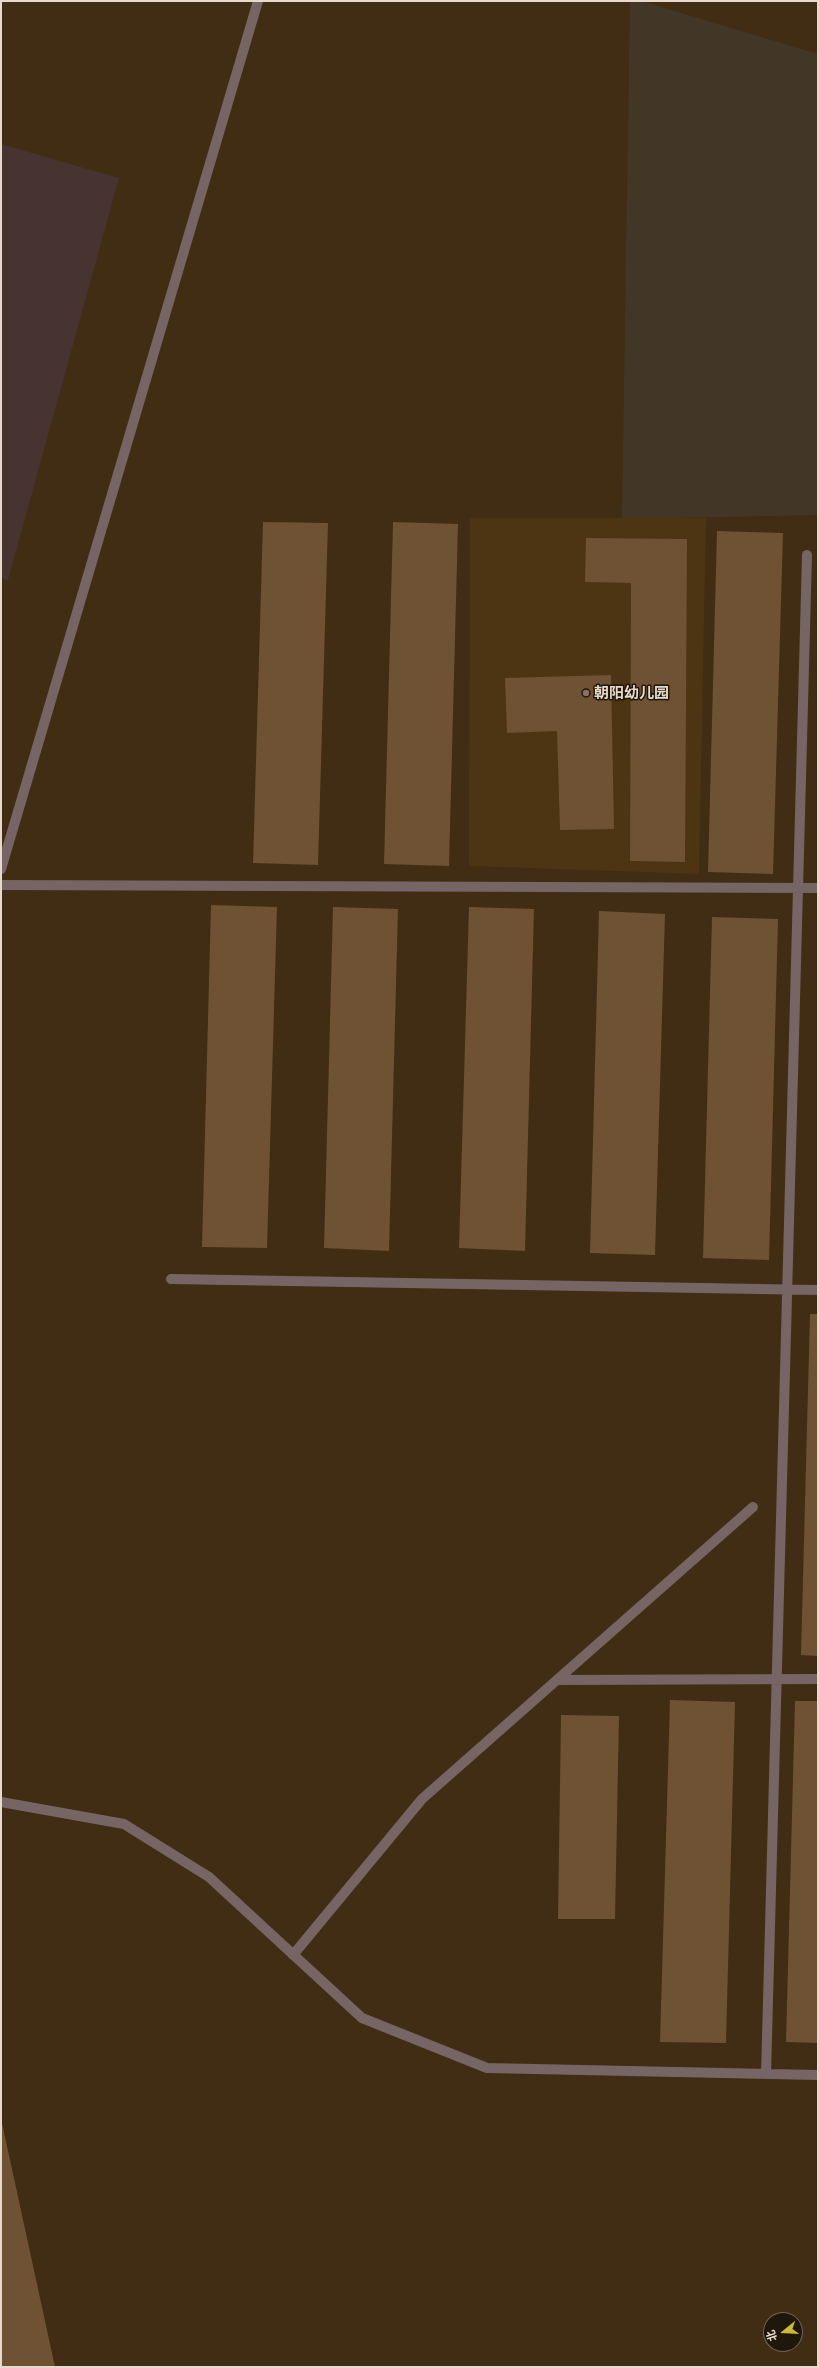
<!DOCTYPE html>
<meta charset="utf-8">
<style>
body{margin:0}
#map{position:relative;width:819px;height:2368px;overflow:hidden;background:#412d13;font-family:"Alegreya Sans","Noto Sans SC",sans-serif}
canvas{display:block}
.frame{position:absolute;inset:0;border:2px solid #e7dacc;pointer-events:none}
.north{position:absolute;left:763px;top:2312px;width:40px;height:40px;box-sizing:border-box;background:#20170c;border:1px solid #706559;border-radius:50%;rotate:252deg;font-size:11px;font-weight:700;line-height:16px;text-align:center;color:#e7dacc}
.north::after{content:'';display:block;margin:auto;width:14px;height:18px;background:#ccb938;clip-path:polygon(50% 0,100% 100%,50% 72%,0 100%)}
</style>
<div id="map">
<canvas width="819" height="2368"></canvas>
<div class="frame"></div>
<div class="north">北</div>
</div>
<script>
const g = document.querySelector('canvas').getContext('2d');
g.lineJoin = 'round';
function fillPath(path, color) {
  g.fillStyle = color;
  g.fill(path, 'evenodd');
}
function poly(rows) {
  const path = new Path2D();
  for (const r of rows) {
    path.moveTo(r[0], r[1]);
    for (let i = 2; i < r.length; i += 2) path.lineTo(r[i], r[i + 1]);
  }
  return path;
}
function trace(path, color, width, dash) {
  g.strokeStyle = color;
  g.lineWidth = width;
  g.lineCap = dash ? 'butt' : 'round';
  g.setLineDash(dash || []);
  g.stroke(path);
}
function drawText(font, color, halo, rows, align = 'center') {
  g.font = font + ' "Alegreya Sans","Noto Sans SC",sans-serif';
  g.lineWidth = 3;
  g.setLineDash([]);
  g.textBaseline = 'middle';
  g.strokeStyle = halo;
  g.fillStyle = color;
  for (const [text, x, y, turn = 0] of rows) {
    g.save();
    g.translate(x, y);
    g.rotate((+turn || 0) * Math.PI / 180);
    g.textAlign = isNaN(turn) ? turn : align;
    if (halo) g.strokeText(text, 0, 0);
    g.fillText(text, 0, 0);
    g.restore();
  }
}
fillPath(poly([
 [630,1,641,1,818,54,818,515,622,519]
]), '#423727');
fillPath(poly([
 [1,144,119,178,8,580,1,578]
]), '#473330');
fillPath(poly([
 [470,518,706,518,699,874,469,866]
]), '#4d3413');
fillPath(poly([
 [263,522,328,523,318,865,253,863],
 [393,522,458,524,449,866,384,864],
 [717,531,783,533,773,874,708,872],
 [586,538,687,539,685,862,630,861,631,583,585,582],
 [611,675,614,829,560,830,557,731,507,733,505,678],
 [211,905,277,907,267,1248,202,1247],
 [333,907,398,909,389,1251,324,1248],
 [469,907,534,909,525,1251,459,1248],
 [599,911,665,914,655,1255,590,1253],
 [712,917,778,919,769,1260,703,1258],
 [810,1314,818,1314,818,1656,801,1655],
 [670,1700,735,1702,726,2043,660,2042],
 [795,1701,818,1701,818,2043,786,2042],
 [561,1715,619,1716,615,1919,558,1919],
 [1,2123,2,2123,55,2367,1,2367]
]), '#6e5233');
trace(poly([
 [1,869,258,1],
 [1,885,818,888],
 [171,1279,818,1290],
 [557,1680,818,1679],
 [1,1802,124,1824,209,1877,362,2018,487,2068,818,2075],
 [293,1955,422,1799,753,1507],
 [766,2074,807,555]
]), '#766564', 10);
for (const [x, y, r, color] of [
 [586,693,4,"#8d6e63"]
]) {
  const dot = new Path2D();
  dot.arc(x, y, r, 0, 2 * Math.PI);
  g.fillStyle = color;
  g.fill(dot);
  trace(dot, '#20170c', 1.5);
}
drawText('bold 15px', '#e7dacc', '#20170c', [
 ["朝阳幼儿园",594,693]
], 'left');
</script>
